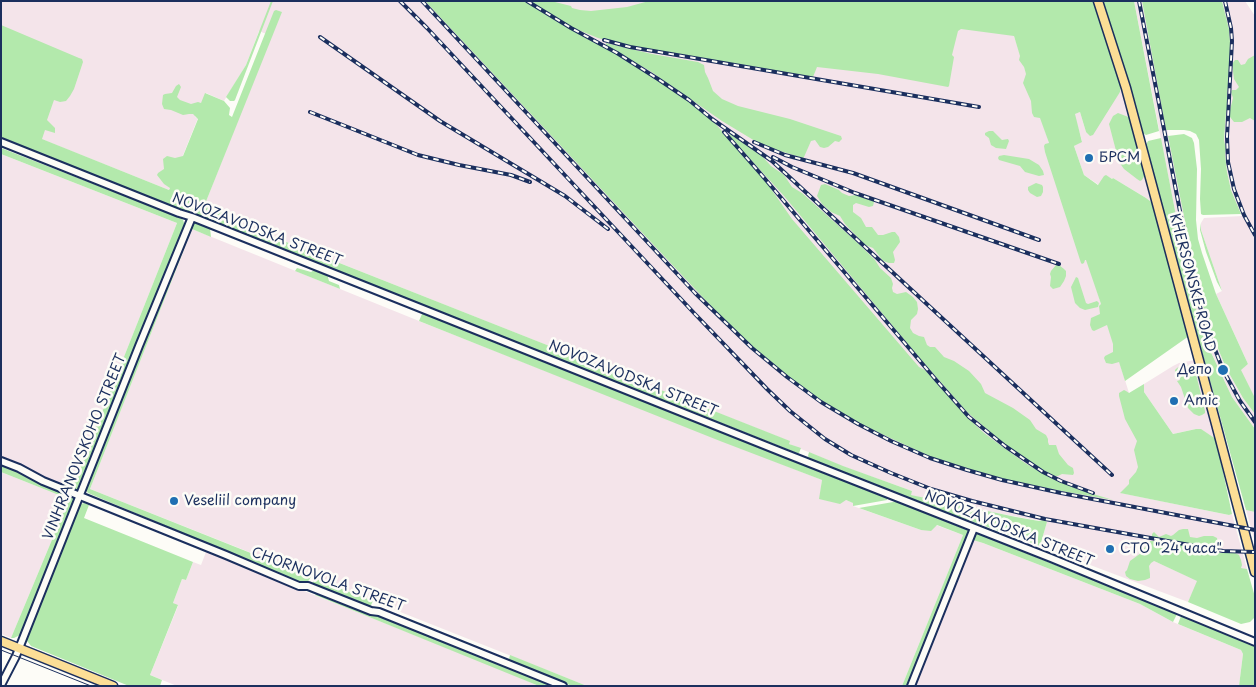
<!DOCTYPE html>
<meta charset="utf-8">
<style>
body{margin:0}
#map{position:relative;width:1256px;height:687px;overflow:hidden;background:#fdfcf7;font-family:"Playpen Sans",sans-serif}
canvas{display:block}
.frame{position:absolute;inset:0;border:2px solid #1b2f5e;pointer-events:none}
</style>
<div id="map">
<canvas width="1256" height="687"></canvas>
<div class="frame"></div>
</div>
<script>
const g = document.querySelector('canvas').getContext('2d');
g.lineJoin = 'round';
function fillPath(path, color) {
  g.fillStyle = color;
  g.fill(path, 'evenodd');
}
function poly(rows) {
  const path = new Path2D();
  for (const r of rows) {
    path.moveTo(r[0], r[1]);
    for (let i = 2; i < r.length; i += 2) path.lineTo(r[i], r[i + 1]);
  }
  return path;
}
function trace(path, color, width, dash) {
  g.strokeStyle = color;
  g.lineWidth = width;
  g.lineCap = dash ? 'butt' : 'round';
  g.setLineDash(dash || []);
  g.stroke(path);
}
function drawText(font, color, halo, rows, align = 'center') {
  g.font = font + ' "Playpen Sans",sans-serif';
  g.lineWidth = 5;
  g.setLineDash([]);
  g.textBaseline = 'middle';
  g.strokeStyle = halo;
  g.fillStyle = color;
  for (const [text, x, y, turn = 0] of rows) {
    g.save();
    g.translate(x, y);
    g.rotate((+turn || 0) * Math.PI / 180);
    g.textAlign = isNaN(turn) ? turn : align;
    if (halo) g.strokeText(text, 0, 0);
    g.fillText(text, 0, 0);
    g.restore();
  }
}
fillPath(poly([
 [1,1,1004,1,1014,36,1086,256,1151,463,1121,493,1229,515,1232,514,1247,569,1152,560,1198,581,1188,602,1040,546,1047,522,957,506,910,495,912,491,842,466,789,444,789,441,203,209,271,36,259,31,246,65,224,101,206,93,195,117,198,118,169,190,1,123],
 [1134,1,1142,1,1198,287,1207,321,1226,368,1243,398,1255,414,1255,429,1232,397,1207,344,1199,322,1183,252],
 [1222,1,1245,1,1255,16,1255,398,1240,370,1248,364,1216,294,1222,291,1201,230,1201,223,1204,218,1242,216,1231,190,1227,172,1225,155,1224,140,1230,42,1229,29],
 [1121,85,1131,118,1154,204,1146,198,1113,178,1112,179,1106,176,1099,185,1084,175,1074,146,1082,141,1074,114,1080,112,1086,132,1120,92],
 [1,154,177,223,72,488,45,478,20,465,1,458],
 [192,229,424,323,822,480,820,499,846,500,854,503,853,506,921,530,936,525,963,535,902,686,587,686,90,489],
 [1195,360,1216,439,1200,429,1196,429,1173,434,1144,392,1144,384,1173,366,1179,363],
 [1,472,69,499,11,638,1,634],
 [1246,510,1255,512,1255,542],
 [973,540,983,543,1140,604,1173,622,1241,650,1243,654,1239,686,915,686],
 [206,552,495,667,539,686,177,686,150,675,178,606,173,603,182,579,186,580,193,562,201,565]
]), '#f4e4ea');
fillPath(poly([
 [271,1,273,1,235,100,234,101,230,101,226,97,246,65],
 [425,1,525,1,571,29,616,53,658,80,689,101,712,120,760,173,792,219,919,367,925,370,968,418,984,433,1003,447,1025,463,1042,473,1080,490,1113,500,1061,491,1003,479,967,469,931,457,858,423,822,401,787,376,753,348,724,320],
 [528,1,551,1,571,6,572,8,580,10,591,11,627,7,649,1,1094,1,1121,85,1120,92,1093,135,1090,136,1086,132,1080,112,1075,114,1082,142,1074,146,1084,175,1098,185,1104,176,1106,175,1112,179,1113,178,1146,198,1154,204,1189,336,1125,381,1119,362,1112,364,1106,363,1104,358,1105,356,1113,352,1113,344,1107,325,1094,331,1092,330,1090,325,1091,318,1100,314,1099,306,1101,304,1086,260,1085,260,1084,263,1082,264,1081,263,1045,152,1044,146,1045,144,1049,143,1040,118,1034,117,1032,113,1031,101,1023,83,1026,74,1024,67,1019,60,1020,56,1014,36,961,29,958,31,952,55,954,57,949,86,948,87,878,74,817,67,813,77,630,47,598,38,571,27],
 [1101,1,1134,1,1159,131,1146,135,1143,133,1127,78],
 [1142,1,1222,1,1229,29,1230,42,1230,60,1227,98,1228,108,1226,113,1224,140,1226,149,1225,154,1227,172,1231,190,1241,214,1203,215,1201,214,1200,199,1201,169,1199,140,1196,134,1190,131,1184,130,1166,130],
 [276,10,282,12,205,204,211,203,216,209,225,214,228,219,790,441,789,444,801,448,799,453,797,453,199,216,196,214,195,211,191,209,187,213,181,211,1,137,1,25,79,58,82,59,83,62,74,89,70,96,66,101,60,102,54,100,47,120,55,128,55,133,45,130,42,139,169,190,170,188,164,184,157,175,158,173,164,169,163,159,167,156,175,158,183,156,198,119,193,114,189,114,183,115,171,110,164,109,162,104,163,95,165,94,172,93,176,86,179,84,181,87,177,97,180,100,191,104,198,102,201,103,205,93,224,101,230,108,229,115,232,117,274,11],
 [606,43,652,54,698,62,704,65,705,72,708,78,713,91,722,99,738,106,790,119,841,136,842,139,839,142,835,141,828,147,824,148,820,147,815,140,811,141,804,157,803,158,770,148,755,141,722,121,650,71,608,47,606,45],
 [1255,55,1255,121,1250,118,1242,122,1234,122,1230,117,1230,110,1233,98,1231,92,1232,90,1236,90,1239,87,1234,79,1232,64,1235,60,1238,60,1241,65,1245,64,1248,59],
 [1118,113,1131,118,1146,173,1142,180,1140,181,1137,179,1124,169,1119,162,1109,124,1113,116],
 [989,131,993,131,1002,140,1008,139,1009,141,1006,149,996,148,991,145,989,138,985,135,985,133],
 [730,134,761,155,771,166,784,175,792,187,802,193,859,244,875,260,880,268,891,278,893,284,892,288,893,292,897,294,906,292,913,297,917,302,918,309,917,314,911,320,910,328,913,333,919,336,924,337,927,345,930,347,935,347,944,357,954,361,969,371,981,384,985,393,1013,408,1030,420,1036,429,1046,435,1048,439,1048,442,1049,445,1056,445,1059,454,1068,465,1073,468,1074,473,1073,475,1062,474,1058,476,1054,476,1034,465,1005,445,967,412,917,355,784,196,730,137,729,135],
 [1184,134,1192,138,1194,143,1197,169,1196,220,1198,239,1202,253,1216,294,1248,364,1241,370,1255,398,1255,414,1243,398,1226,368,1208,324,1198,287,1168,136],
 [1161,138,1183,252,1199,322,1207,344,1232,397,1255,429,1255,512,1246,510,1201,348,1146,145,1148,141],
 [1,148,181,218,183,220,185,226,133,352,80,488,78,490,72,488,177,223,1,154],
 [1004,155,1029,159,1039,165,1043,171,1044,175,1039,176,1025,172,1020,166,999,160,998,158,999,156],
 [1036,183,1042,185,1043,187,1043,192,1041,196,1037,197,1030,193,1028,190,1028,187],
 [825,184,839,190,842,193,849,196,856,195,873,201,874,202,873,206,869,207,856,203,853,205,853,212,861,218,866,227,872,227,878,235,883,235,892,232,895,232,899,237,900,242,893,252,895,260,894,263,889,263,883,261,873,248,865,245,845,224,840,216,831,212,822,204,817,196,821,185],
 [195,222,206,225,210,228,211,237,192,229,90,489,311,577,309,580,306,584,303,584,88,493,85,489,191,223],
 [1201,223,1201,230,1222,291,1217,282,1206,252,1200,230],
 [1056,265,1059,265,1064,269,1066,271,1066,276,1064,281,1060,287,1053,289,1050,286,1051,277,1050,274,1051,271],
 [297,268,311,272,316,269,327,274,329,281,339,285,340,289,295,271],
 [1076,277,1078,278,1086,303,1088,304,1097,301,1099,303,1098,307,1085,310,1080,308,1075,303,1071,287],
 [426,312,887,498,887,500,853,506,853,503,846,500,840,504,819,499,822,480,720,441,419,321,422,314],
 [1184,364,1192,367,1195,370,1205,411,1205,413,1202,415,1199,416,1194,414,1188,408,1181,387,1177,381,1180,380,1178,372,1175,373,1175,370,1177,368],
 [1144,384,1144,392,1173,434,1196,429,1201,429,1216,439,1232,514,1229,515,1120,493,1129,484,1129,480,1136,472,1138,467,1134,450,1137,441,1125,419,1119,396,1119,393,1124,390,1126,391,1129,393],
 [809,452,843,466,912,491,911,495,1016,517,1039,521,1043,520,1047,522,1040,546,910,499,809,458,808,456],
 [1,464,16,470,73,496,76,499,22,634,14,638,11,638,69,499,1,472],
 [893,502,897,502,967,530,969,532,909,686,902,686,963,535,937,525,931,531,921,530,859,508],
 [84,503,89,505,84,518,193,562,186,580,182,579,173,603,178,605,150,675,162,680,160,686,129,686,31,646,27,641,26,637,79,505],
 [1183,529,1188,529,1190,537,1197,538,1204,536,1213,536,1217,538,1218,543,1218,546,1215,548,1211,548,1152,537,1152,534,1154,532,1159,537,1166,534,1171,536,1173,535,1179,530],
 [976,533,1177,614,1173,622,1140,604,983,543,973,540,915,686,913,686,974,534],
 [1149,541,1160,541,1213,549,1215,552,1219,553,1235,553,1239,555,1241,560,1242,565,1241,568,1247,569,1255,597,1255,617,1250,622,1241,624,1188,602,1197,581,1154,561,1151,563,1149,566,1150,574,1150,578,1145,580,1138,581,1130,579,1126,576,1125,572,1127,570,1130,561,1141,553],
 [314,578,373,601,370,607,368,608,312,585],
 [317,593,378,615,557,686,539,686,315,595],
 [1181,616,1255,645,1255,686,1239,686,1243,654,1241,650,1178,624],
 [510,655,587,686,572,686,510,660,509,659]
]), '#b3e9ac');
const minor = poly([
 [1,142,179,213,192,217,784,453,1051,558,1255,642],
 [1,461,19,468,43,481,226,555,299,586,308,586,371,611,379,612,563,686],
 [1,685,16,656,139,346,192,217],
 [911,686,974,528]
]);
const major = poly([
 [1098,1,1126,88,1216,424,1255,572],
 [1,641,113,686]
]);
trace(minor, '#1b2f5e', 10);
trace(major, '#1b2f5e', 11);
trace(minor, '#fdfcf7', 6);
trace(major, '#fcde96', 8);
trace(poly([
 [1,650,91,686]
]), '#1b2f5e', 1);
const rail = poly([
 [400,1,427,28,694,313,767,389,790,411,825,439,851,455,891,473,931,489,972,501,1045,519,1106,530,1223,551,1255,552],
 [422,1,695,293,752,348,787,377,821,402,858,424,891,441,930,458,967,470,1002,480,1061,493,1255,530],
 [527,1,571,28,617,53,658,79,689,100,712,119,772,161,1112,475],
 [1139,1,1195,288,1204,321,1223,370,1240,401,1255,422],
 [1225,1,1231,28,1232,41,1227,137,1228,162,1234,189,1244,215,1255,235],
 [320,37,440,121,565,196,608,229],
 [604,40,630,47,979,107],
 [310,112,418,155,459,165,511,175,530,182],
 [724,132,760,173,937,381,969,417,1005,446,1043,472,1061,481,1093,493],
 [754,142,785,155,853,173,1039,240],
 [773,157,792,167,855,193,1059,264]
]);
trace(rail, '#1b2f5e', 4);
trace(rail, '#fdfcf7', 2, [5.5]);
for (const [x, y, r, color] of [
 [1089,158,5,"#1f6fb2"],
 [1223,370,6,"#1f6fb2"],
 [1174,401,5,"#1f6fb2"],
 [174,501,5,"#1f6fb2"],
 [1110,549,5,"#1f6fb2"]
]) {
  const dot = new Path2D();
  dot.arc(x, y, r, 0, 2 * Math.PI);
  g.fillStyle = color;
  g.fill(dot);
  trace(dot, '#fdfcf7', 2);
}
drawText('14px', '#1b2f5e', '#fdfcf7', [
 ["БРСМ",1099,158],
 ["Депо",1212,370,"right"],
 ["Amic",1184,401],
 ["Veseliil company",184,501],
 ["СТО \"24 часа\"",1120,549]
], 'left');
drawText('14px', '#1b2f5e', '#fdfcf7', [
 ["NOVOZAVODSKA STREET",257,230,21],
 ["KHERSONSKE ROAD",1192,283,75],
 ["NOVOZAVODSKA STREET",633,379,22],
 ["VINHRANOVSKOHO STREET",85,447,-68],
 ["NOVOZAVODSKA STREET",1009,529,22],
 ["CHORNOVOLA STREET",328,580,20]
]);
</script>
